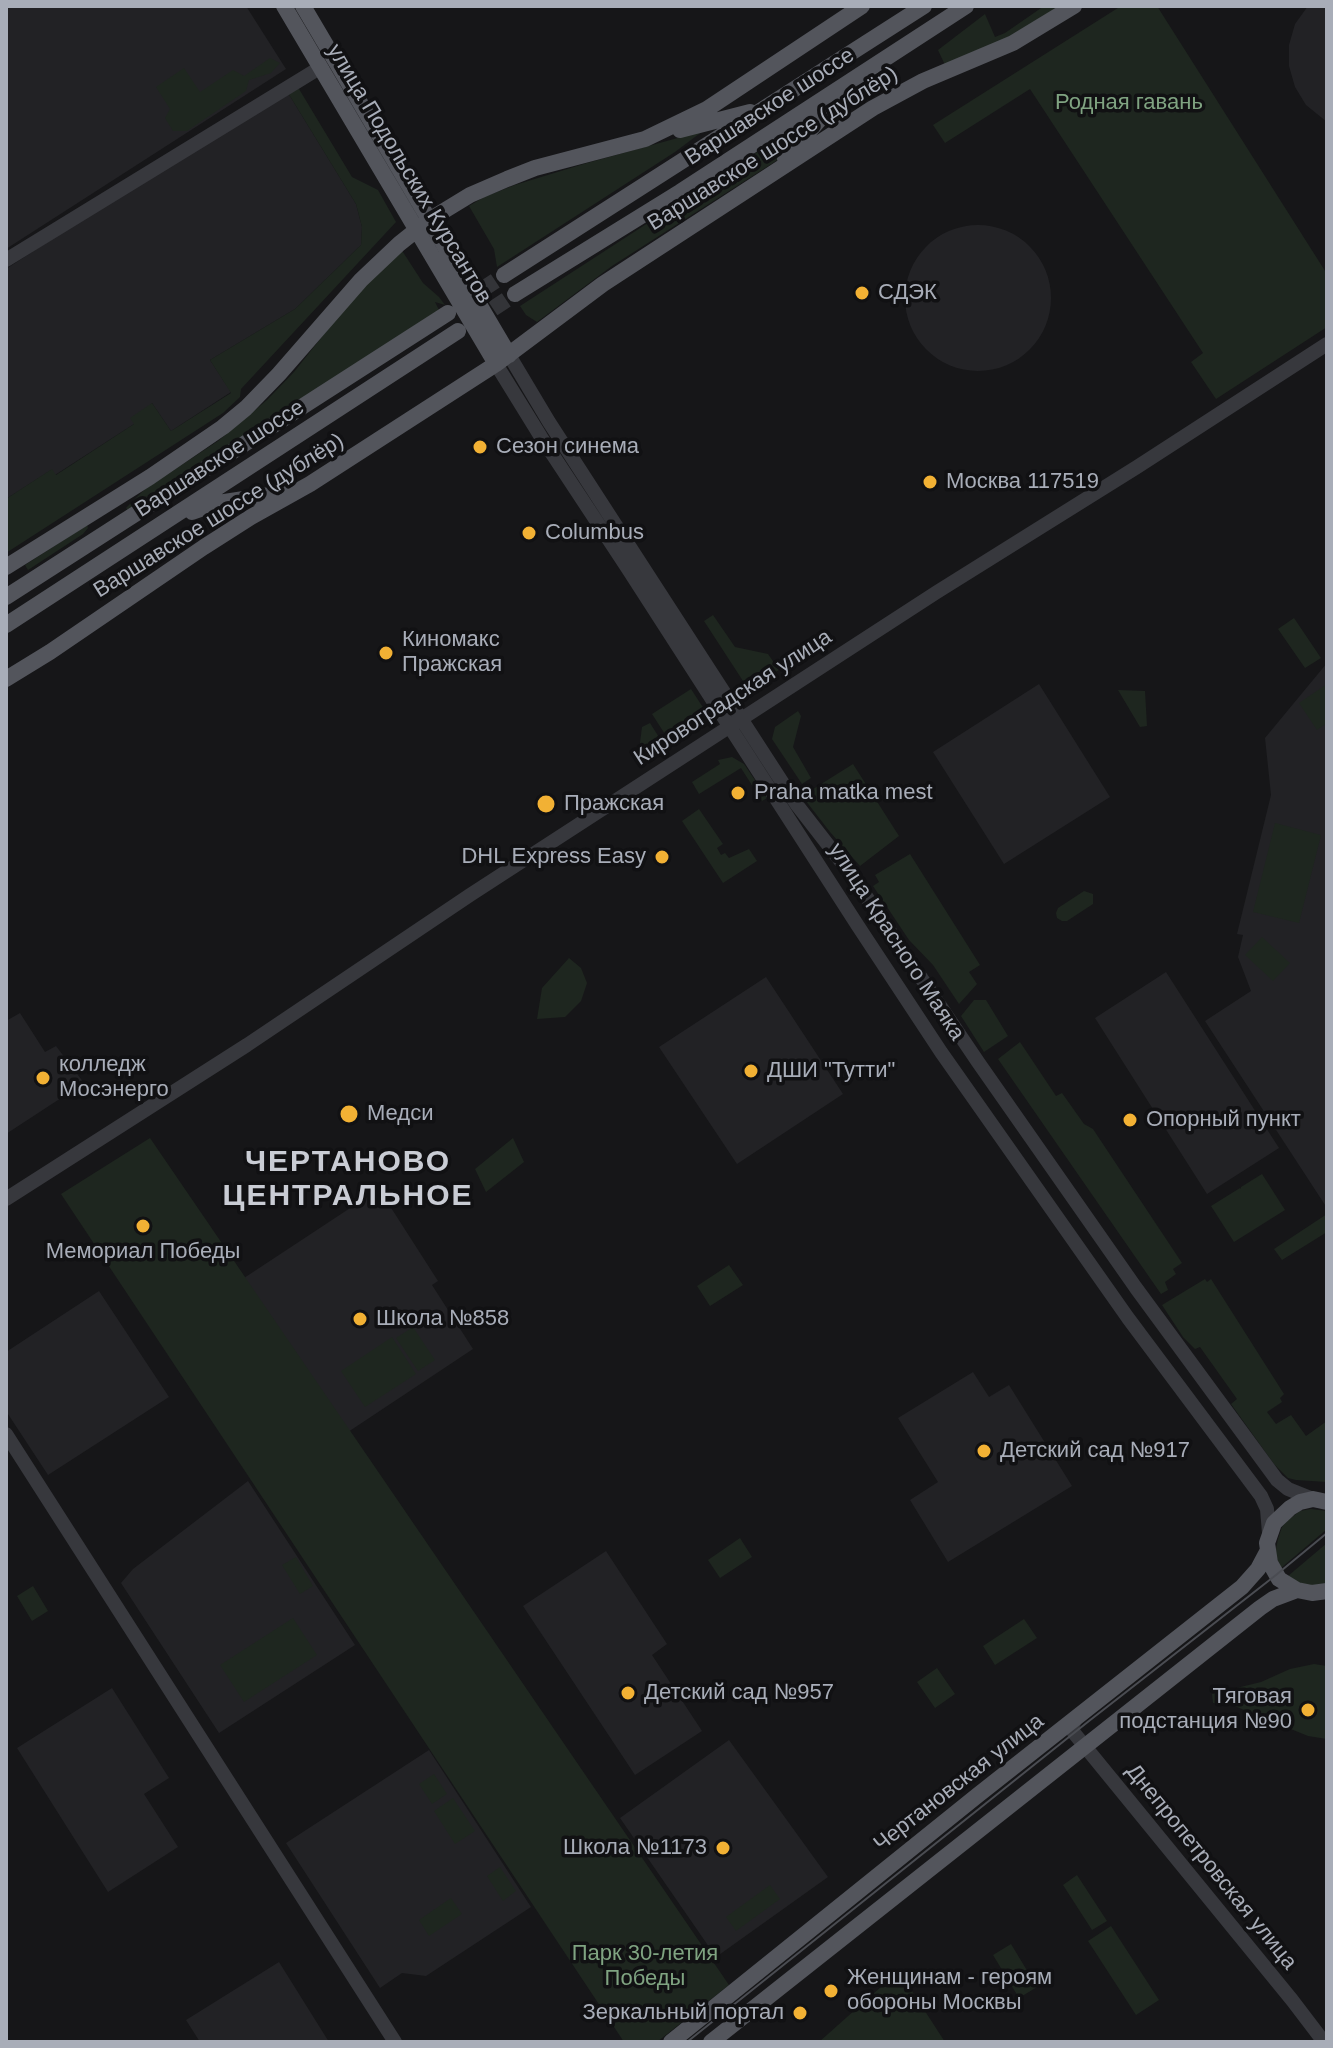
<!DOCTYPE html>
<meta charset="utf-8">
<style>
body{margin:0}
#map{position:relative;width:1333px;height:2048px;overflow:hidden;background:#161618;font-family:Arial,sans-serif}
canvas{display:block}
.frame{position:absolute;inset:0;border:8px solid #a8adb8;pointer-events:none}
</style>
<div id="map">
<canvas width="1333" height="2048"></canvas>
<div class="frame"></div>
</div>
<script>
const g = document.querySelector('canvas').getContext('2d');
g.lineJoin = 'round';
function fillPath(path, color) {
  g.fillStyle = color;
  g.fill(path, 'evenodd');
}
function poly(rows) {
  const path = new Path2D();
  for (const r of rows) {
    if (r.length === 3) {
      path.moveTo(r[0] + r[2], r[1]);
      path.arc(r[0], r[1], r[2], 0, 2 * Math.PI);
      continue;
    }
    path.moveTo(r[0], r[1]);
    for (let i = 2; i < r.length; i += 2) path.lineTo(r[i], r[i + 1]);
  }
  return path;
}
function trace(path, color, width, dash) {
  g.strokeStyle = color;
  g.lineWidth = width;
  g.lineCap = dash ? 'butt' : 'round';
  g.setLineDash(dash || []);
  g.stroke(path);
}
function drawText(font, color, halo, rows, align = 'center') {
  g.font = font + ' Arial,sans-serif';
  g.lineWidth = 7;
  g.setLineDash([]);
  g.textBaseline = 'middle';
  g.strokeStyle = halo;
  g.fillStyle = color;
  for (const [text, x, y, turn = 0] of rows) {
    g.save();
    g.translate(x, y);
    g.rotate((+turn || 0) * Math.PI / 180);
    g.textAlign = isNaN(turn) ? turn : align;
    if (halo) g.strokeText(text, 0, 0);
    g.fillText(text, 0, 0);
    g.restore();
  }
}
fillPath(poly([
 [6,6,246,6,286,69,6,249],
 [1308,6,1327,6,1327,122,1306,105,1295,87,1289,66,1289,45,1295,24],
 [285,88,356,204,362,227,361,245,295,309,210,360,231,392,171,431,152,403,134,424,55,475,51,470,6,499,6,269],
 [978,298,73],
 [1327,663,1327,1208,1205,1021,1251,991,1238,957,1243,935,1237,934,1271,795,1265,738],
 [1039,684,1110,797,1004,864,933,752],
 [1166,972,1279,1148,1207,1194,1095,1018],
 [766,977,843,1094,737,1164,659,1047],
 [20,1013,45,1052,56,1046,84,1083,6,1134,6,1021],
 [379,1189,438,1281,432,1285,473,1349,333,1442,241,1280],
 [99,1291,169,1397,48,1475,6,1411,6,1352],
 [973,1372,989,1397,1009,1385,1072,1486,948,1562,910,1500,938,1482,898,1418],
 [248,1481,355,1645,219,1733,121,1583,133,1569],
 [606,1551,667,1644,652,1655,702,1731,635,1775,523,1606],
 [112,1688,169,1778,144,1794,178,1847,108,1892,17,1748],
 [729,1740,828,1877,716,1957,620,1818],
 [429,1750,531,1907,426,1976,402,1973,380,1988,286,1843],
 [279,1962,329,2042,200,2042,186,2020]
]), '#222225');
fillPath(poly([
 [1044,6,1061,6,1008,40,945,65,938,50,985,14,995,37,1005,33],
 [1121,6,1157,6,1327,274,1327,327,1216,399,1191,362,1203,353,1030,89,945,143,933,125],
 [270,58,280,63,271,73,249,80,246,91,187,131,173,131,165,118,170,109,156,87,184,68,200,92,233,70,244,76],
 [296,84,352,177,378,190,396,222,241,389,240,397,223,413,6,553,6,499,52,469,56,475,134,424,130,418,152,403,171,431,231,393,210,360,295,309,361,245,362,227,356,204,285,88],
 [805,121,807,124,793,145,776,161,612,266,537,322,526,315,520,306],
 [703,131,675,152,497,267,494,249,469,206,484,197,515,185,587,163],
 [401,249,423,283,439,297,445,305,435,302,439,310,129,512,126,508,145,489,218,441,267,400,294,372,351,300],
 [87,525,88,528,83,534,28,570,25,565],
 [713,615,735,647,768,654,779,670,757,683,743,681,704,621],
 [1294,618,1321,658,1305,668,1278,629],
 [1327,684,1327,723,1317,730,1299,703],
 [691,689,704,709,704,717,699,724,670,742,652,714],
 [1118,690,1145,691,1147,726,1140,727],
 [798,711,801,716,793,747,811,778,802,784,772,739,775,727],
 [650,723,662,742,638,758,642,727],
 [732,757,744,764,767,798,762,801,741,768,699,794,692,782,720,764,718,760],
 [853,764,899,836,860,866,830,832,802,796],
 [699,809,723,844,717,848,721,855,725,853,729,858,749,849,757,861,723,883,682,821],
 [1275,823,1321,835,1299,923,1253,912],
 [910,854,980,965,969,972,977,984,959,1004,933,965,909,940,873,886,879,882,875,875],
 [1084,891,1093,894,1093,904,1067,921,1062,921,1057,918,1056,913,1058,908],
 [1262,937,1290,963,1273,981,1245,955],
 [569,958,581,968,587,983,581,1001,565,1017,537,1019,542,988],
 [974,1000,986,1000,1008,1036,984,1052,961,1016],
 [1020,1042,1056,1096,1062,1093,1084,1124,1093,1129,1182,1263,1173,1269,1176,1274,1165,1282,1168,1290,1161,1294,998,1059],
 [150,1138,729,1985,657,2042,624,2042,61,1194],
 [513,1138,524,1162,486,1192,475,1169],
 [1262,1174,1285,1210,1234,1242,1211,1206,1240,1188,1241,1189,1241,1187],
 [1327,1214,1327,1232,1282,1260,1274,1249],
 [729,1265,743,1285,710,1306,697,1286],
 [1205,1279,1207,1282,1211,1279,1284,1394,1280,1398,1282,1402,1267,1412,1276,1424,1291,1415,1306,1436,1327,1421,1327,1482,1296,1480,1288,1478,1274,1464,1231,1404,1237,1399,1200,1347,1195,1349,1183,1337,1162,1305],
 [413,1327,435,1360,418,1371,396,1338],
 [392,1337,416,1374,365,1407,341,1371],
 [1311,1509,1327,1511,1327,1529,1281,1568,1275,1554,1278,1539,1282,1527,1288,1520,1300,1511],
 [740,1538,752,1557,720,1578,708,1560],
 [1327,1543,1327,1585,1306,1587,1288,1576],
 [296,1557,313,1586,300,1594,282,1565],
 [33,1586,48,1611,32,1621,17,1596],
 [293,1618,317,1655,244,1702,220,1665],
 [1024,1619,1037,1638,995,1665,983,1646],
 [1314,1664,1327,1666,1327,1739,1308,1736,1232,1705,1213,1703,1212,1694,1261,1682,1290,1669],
 [937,1668,955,1694,935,1708,917,1682],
 [434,1774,447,1794,432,1804,419,1784],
 [453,1798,475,1831,455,1844,434,1811],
 [500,1867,516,1891,503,1901,487,1876],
 [1077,1875,1107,1921,1092,1930,1063,1885],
 [770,1885,780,1899,736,1931,726,1917],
 [451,1898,462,1914,429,1936,419,1920],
 [1111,1926,1159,2000,1136,2015,1088,1941],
 [1011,1944,1037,1987,1019,1998,993,1955],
 [899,1971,945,2042,819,2042,856,2009]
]), '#1e261f');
trace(poly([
 [462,303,504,275],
 [473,322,515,294]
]), '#333438', 16, [16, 8]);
trace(poly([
 [6,260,321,67],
 [509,355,549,422,797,805,853,877,978,1062,1136,1288,1277,1480,1288,1489,1313,1499],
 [496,364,541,437,628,569,858,926,941,1052,1128,1318,1261,1496,1267,1509,1269,1533],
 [6,1199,247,1045,470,895,937,592,1137,467,1327,344],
 [6,1434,395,2042],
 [1076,1718,1072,1727,1074,1733,1292,2000,1324,2042]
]), '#37383d', 14);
trace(poly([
 [284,6,496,364],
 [303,6,509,355],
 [680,130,750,112],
 [785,159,841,95],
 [504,275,924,6],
 [515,294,680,192,966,6],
 [192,512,218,503,283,493],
 [6,567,150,477,223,427,246,408,279,374,361,280,399,244,429,220,470,195,507,179,535,168,645,139,707,109,862,6],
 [6,597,448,313],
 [6,625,458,331],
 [6,679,50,652,204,547,251,517,310,484,496,364,603,284,873,108,923,81,1013,43,1074,6],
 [1327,1502,1313,1499,1300,1502,1290,1508,1274,1523,1267,1543,1270,1563,1279,1579,1297,1590,1312,1593,1327,1591],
 [671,2042,978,1795,1242,1587,1258,1569,1267,1552],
 [711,2042,1260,1608,1273,1599,1297,1590]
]), '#53555c', 16);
trace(poly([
 [687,2042,1089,1721,1276,1575,1327,1533]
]), '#4a4c52', 2);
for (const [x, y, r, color] of [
 [862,293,8,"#f2b134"],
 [480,447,8,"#f2b134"],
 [930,482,8,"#f2b134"],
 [529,533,8,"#f2b134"],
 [386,653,8,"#f2b134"],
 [738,793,8,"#f2b134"],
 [546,804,10,"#f2b134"],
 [662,857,8,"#f2b134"],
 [751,1071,8,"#f2b134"],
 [43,1078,8,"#f2b134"],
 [349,1114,10,"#f2b134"],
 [1130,1120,8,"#f2b134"],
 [143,1226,8,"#f2b134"],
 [360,1319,8,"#f2b134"],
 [984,1451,8,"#f2b134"],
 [628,1693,8,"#f2b134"],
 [1308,1710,8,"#f2b134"],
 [723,1848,8,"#f2b134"],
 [831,1991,8,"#f2b134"],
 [800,2013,8,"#f2b134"]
]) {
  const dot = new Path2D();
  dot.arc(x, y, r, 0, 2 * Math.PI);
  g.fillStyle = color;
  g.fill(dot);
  trace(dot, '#111113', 3);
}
drawText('22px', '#7fa381', '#111113', [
 ["Родная гавань",1129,103],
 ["Парк 30-летия",645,1954],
 ["Победы",645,1979]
]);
drawText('22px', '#a8adb8', '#111113', [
 ["Варшавское шоссе",770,107,-33],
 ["Варшавское шоссе (дублёр)",773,149,-32],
 ["улица Подольских Курсантов",409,174,59],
 ["Варшавское шоссе",220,459,-33],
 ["Варшавское шоссе (дублёр)",219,516,-32],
 ["Кировоградская улица",733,698,-33],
 ["улица Красного Маяка",896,942,57],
 ["Чертановская улица",959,1783,-38],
 ["Днепропетровская улица",1211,1867,51]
]);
drawText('22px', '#a8adb8', '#111113', [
 ["СДЭК",878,293],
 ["Сезон синема",496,447],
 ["Москва 117519",946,482],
 ["Columbus",545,533],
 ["Киномакс",402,640],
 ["Пражская",402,665],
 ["Praha matka mest",754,793],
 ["Пражская",564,804],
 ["DHL Express Easy",646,857,"right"],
 ["колледж",59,1065],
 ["Мосэнерго",59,1090],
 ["ДШИ \"Тутти\"",767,1071],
 ["Медси",367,1114],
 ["Опорный пункт",1146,1120],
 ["Мемориал Победы",143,1252,"center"],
 ["Школа №858",376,1319],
 ["Детский сад №917",1000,1451],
 ["Детский сад №957",644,1693],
 ["Тяговая",1292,1697,"right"],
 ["подстанция №90",1292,1722,"right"],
 ["Школа №1173",707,1848,"right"],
 ["Женщинам - героям",847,1978],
 ["обороны Москвы",847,2003],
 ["Зеркальный портал",784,2013,"right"]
], 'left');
g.letterSpacing = '2px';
drawText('bold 30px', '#c9ccd4', '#111113', [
 ["ЧЕРТАНОВО",348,1163],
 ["ЦЕНТРАЛЬНОЕ",348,1197]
]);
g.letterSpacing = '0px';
</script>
